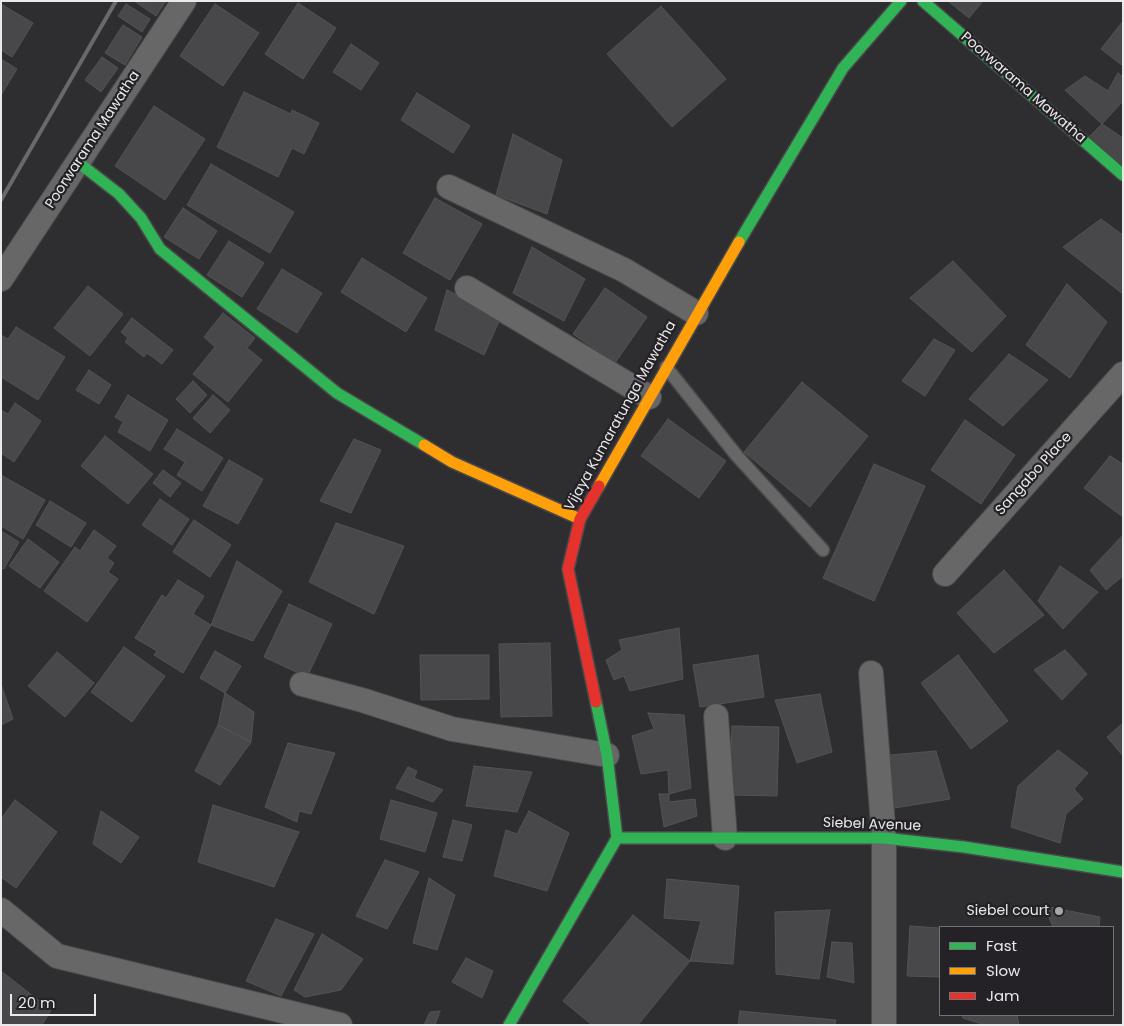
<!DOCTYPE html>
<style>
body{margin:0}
#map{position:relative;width:1124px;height:1026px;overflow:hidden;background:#2e2d2f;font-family:Poppins,sans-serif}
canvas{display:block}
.frame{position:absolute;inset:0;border:2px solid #eae9eb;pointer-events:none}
.legend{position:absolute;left:939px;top:926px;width:175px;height:90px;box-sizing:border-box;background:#242226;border:1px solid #737275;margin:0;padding:6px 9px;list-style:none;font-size:15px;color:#eae9eb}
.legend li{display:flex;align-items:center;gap:10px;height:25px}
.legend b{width:25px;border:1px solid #737275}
.scale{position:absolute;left:10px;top:994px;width:86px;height:22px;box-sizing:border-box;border:2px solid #eae9eb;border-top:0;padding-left:6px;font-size:15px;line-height:18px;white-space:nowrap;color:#eae9eb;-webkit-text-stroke:4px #242226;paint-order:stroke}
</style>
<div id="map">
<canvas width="1124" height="1026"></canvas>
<div class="frame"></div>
<ul class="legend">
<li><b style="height:6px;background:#30b455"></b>Fast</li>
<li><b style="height:6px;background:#ff9f0a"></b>Slow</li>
<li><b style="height:6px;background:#e5322d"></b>Jam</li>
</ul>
<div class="scale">20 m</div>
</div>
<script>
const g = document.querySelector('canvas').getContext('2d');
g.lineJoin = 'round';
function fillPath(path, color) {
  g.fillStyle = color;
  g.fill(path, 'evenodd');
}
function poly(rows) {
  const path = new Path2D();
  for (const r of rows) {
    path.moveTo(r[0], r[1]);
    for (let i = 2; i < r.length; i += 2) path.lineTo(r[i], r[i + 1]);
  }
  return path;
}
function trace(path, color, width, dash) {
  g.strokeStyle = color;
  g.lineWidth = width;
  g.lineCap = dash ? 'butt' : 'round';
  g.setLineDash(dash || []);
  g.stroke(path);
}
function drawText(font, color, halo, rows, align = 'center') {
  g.font = font + ' Poppins,sans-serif';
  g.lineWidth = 4.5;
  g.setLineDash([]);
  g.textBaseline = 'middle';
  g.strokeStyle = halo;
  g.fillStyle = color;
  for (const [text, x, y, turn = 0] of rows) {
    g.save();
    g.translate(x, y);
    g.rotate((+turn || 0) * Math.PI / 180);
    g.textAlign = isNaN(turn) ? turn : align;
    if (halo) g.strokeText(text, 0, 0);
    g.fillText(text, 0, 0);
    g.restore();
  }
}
const building = poly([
 [134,1,166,1,156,16,134,1],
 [948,1,983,1,969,18,948,1],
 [298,3,336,28,303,79,265,54,298,3],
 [1,4,33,23,12,57,1,50,1,4],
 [126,4,150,19,142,32,118,16,126,4],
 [215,4,259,33,223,86,180,56,215,4],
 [661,6,726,79,672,127,607,54,661,6],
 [1123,21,1123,66,1101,49,1123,21],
 [123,25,142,37,125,65,105,53,123,25],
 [351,44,379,63,361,90,333,72,351,44],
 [102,57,118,68,101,92,85,80,102,57],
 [1,59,17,69,1,95,1,59],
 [1118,73,1123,77,1123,101,1102,124,1065,90,1085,76,1108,91,1118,73],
 [244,92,291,114,292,110,319,123,304,154,292,148,278,177,217,147,244,92],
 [417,93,470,126,453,153,401,120,417,93],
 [154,106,205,139,165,200,115,166,154,106],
 [1102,124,1123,138,1123,165,1088,138,1102,124],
 [513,134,562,160,547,214,496,195,513,134],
 [211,164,294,212,270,253,187,205,211,164],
 [435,198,482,224,450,280,403,253,435,198],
 [183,208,217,231,199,259,164,237,183,208],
 [1101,219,1123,235,1123,294,1063,247,1101,219],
 [229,241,264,263,242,297,207,275,229,241],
 [532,247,585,279,564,321,513,293,532,247],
 [362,258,427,298,406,332,341,292,362,258],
 [953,261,1006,316,972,352,910,298,953,261],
 [282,269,322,293,297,333,257,309,282,269],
 [1067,284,1107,322,1070,378,1026,345,1067,284],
 [88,286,123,314,90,356,54,328,88,286],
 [605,288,647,317,615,363,573,334,605,288],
 [447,290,501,317,484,355,435,330,447,290],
 [223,313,255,338,247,348,262,360,228,402,193,374,215,347,204,337,223,313],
 [132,318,173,350,162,364,147,353,144,357,125,342,128,338,121,332,132,318],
 [16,327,65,357,38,400,1,377,1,335,8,339,16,327],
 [934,339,955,350,925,396,902,381,934,339],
 [1009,354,1048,380,1003,426,969,399,1009,354],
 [89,370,111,385,99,404,76,390,89,370],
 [193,381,207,395,190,413,176,399,193,381],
 [802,382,868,436,810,507,744,452,802,382],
 [128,395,168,420,150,451,118,432,123,422,115,417,128,395],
 [213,395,230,410,210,433,193,418,213,395],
 [15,403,41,421,14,462,1,453,1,410,8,414,15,403],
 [668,419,726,461,699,498,641,456,668,419],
 [965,420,1015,455,981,504,931,470,965,420],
 [177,429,223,458,202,491,177,475,185,462,164,449,177,429],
 [105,436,153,474,128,504,81,466,105,436],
 [354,439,381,450,351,513,320,501,354,439],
 [1110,456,1123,464,1123,517,1084,488,1110,456],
 [229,460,263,479,238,524,203,506,229,460],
 [874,464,925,486,874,601,823,578,874,464],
 [163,470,181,483,170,497,153,483,163,470],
 [1,475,45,500,23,539,1,526,1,475],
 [160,499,189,519,172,545,142,525,160,499],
 [50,501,86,523,71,547,36,525,50,501],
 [194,520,231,545,210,577,173,552,194,520],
 [336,523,404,546,374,614,309,582,336,523],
 [94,530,116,546,107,558,114,563,108,572,118,579,87,622,44,591,75,547,80,551,94,530],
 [1,531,19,542,4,569,1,568,1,531],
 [1123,535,1123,576,1106,590,1090,570,1123,535],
 [28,539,59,562,40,588,9,566,28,539],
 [237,561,282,591,253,641,211,625,237,561],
 [1060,566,1098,592,1063,629,1038,601,1060,566],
 [1004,570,1044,615,994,653,957,613,1004,570],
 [178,580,204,596,193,614,211,625,183,673,154,655,157,651,135,638,162,595,166,598,178,580],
 [289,604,332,624,307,677,264,657,289,604],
 [679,628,683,679,630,691,624,676,614,680,606,660,622,650,619,640,679,628],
 [550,643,552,716,501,717,499,644,550,643],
 [124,647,165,676,132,722,91,692,124,647],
 [1065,650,1087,674,1062,700,1034,670,1065,650],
 [215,651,241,666,225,693,200,678,215,651],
 [57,652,94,683,65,717,28,686,57,652],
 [420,655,489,655,489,699,421,700,420,655],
 [758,655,764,697,700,707,693,665,758,655],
 [958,655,1008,721,971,749,921,683,958,655],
 [1,684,13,719,1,725,1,684],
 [225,693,254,712,251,742,218,725,225,693],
 [820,694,832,752,797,763,775,700,820,694],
 [648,713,684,715,691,788,669,794,668,770,641,774,632,736,654,729,648,713],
 [1123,723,1123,756,1107,737,1123,723],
 [218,725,251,742,220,785,195,771,218,725],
 [732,726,779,727,777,796,730,795,732,726],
 [288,743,335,753,311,814,299,811,297,822,265,807,288,743],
 [1058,750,1088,773,1074,789,1083,799,1066,814,1060,843,1011,827,1018,786,1058,750],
 [936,751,950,799,894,808,879,756,936,751],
 [474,766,532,772,517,812,466,806,474,766],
 [408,767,417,771,414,778,443,790,433,802,396,788,408,767],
 [659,794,669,794,669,802,695,799,697,816,664,827,659,794],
 [15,800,57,832,16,888,1,877,1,819,15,800],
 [391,800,437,813,425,852,380,839,391,800],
 [213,805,299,832,274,887,198,862,213,805],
 [101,811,139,837,121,863,93,844,101,811],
 [529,811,569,833,547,891,494,876,506,830,517,834,529,811],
 [453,820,472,825,462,861,443,857,453,820],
 [385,860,419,872,387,929,356,916,385,860],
 [429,878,455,895,437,950,413,943,429,878],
 [667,879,739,886,733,964,690,961,701,921,664,918,667,879],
 [1044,906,1100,917,1099,927,1053,927,1044,906],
 [830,910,819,979,776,974,775,912,830,910],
 [633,915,690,961,638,1025,592,1025,563,1001,633,915],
 [276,919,314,934,281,996,246,981,276,919],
 [910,926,940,928,940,977,907,976,910,926],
 [322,934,363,959,341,990,305,997,294,990,322,934],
 [832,942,852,943,854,983,827,977,832,942],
 [466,958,493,971,482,998,452,982,466,958],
 [1,971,51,1010,42,1025,1,1025,1,971],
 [440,1011,435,1025,424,1025,430,1012,440,1011],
 [740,1011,836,1020,835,1025,738,1025,740,1011],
 [962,1015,1017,1015,1019,1025,985,1025,963,1018,962,1015]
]);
fillPath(building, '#484749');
trace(building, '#535254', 1);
const lane = poly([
 [666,367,737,456,823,550]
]);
const street = poly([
 [449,187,624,270,696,313],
 [1,279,184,1],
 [467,288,649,397],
 [945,574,1123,374],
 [871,673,884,838,884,1025],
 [302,684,362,700,452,729,607,755],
 [716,716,725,838],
 [1,910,57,956,340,1025]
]);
const fast = poly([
 [923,1,1123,175],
 [79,163,119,194,141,218,160,249,337,393,424,445],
 [739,242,843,68,901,1],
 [617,838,884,838,964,847,1123,872],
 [509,1025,617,838,607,755,596,702]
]);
const slow = poly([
 [424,445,452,462,580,519],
 [599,486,739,242]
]);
const jam = poly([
 [596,702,568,569,580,519,599,486]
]);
trace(lane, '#49484a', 15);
trace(street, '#49484a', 26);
trace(fast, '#49484a', 14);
trace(slow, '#49484a', 14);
trace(jam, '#49484a', 14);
trace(lane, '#676768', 12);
trace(street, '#676768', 24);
trace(fast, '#30b455', 11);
trace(slow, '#ff9f0a', 11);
trace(jam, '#e5322d', 11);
trace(poly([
 [1,200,116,1]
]), '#6a686a', 4);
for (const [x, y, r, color] of [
 [1059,911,5,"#a8a7a9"]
]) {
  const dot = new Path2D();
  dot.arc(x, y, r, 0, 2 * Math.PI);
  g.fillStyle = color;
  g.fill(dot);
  trace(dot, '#242226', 2);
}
drawText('14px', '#eae9eb', '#242226', [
 ["Poorwarama Mawatha",1023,88,41],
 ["Poorwarama Mawatha",93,140,-57],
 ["Vijaya Kumaratunga Mawatha",621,416,-61],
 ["Sangabo Place",1034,474,-48],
 ["Siebel Avenue",872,825,2]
]);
drawText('14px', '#eae9eb', '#242226', [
 ["Siebel court",1049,911]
], 'right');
</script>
